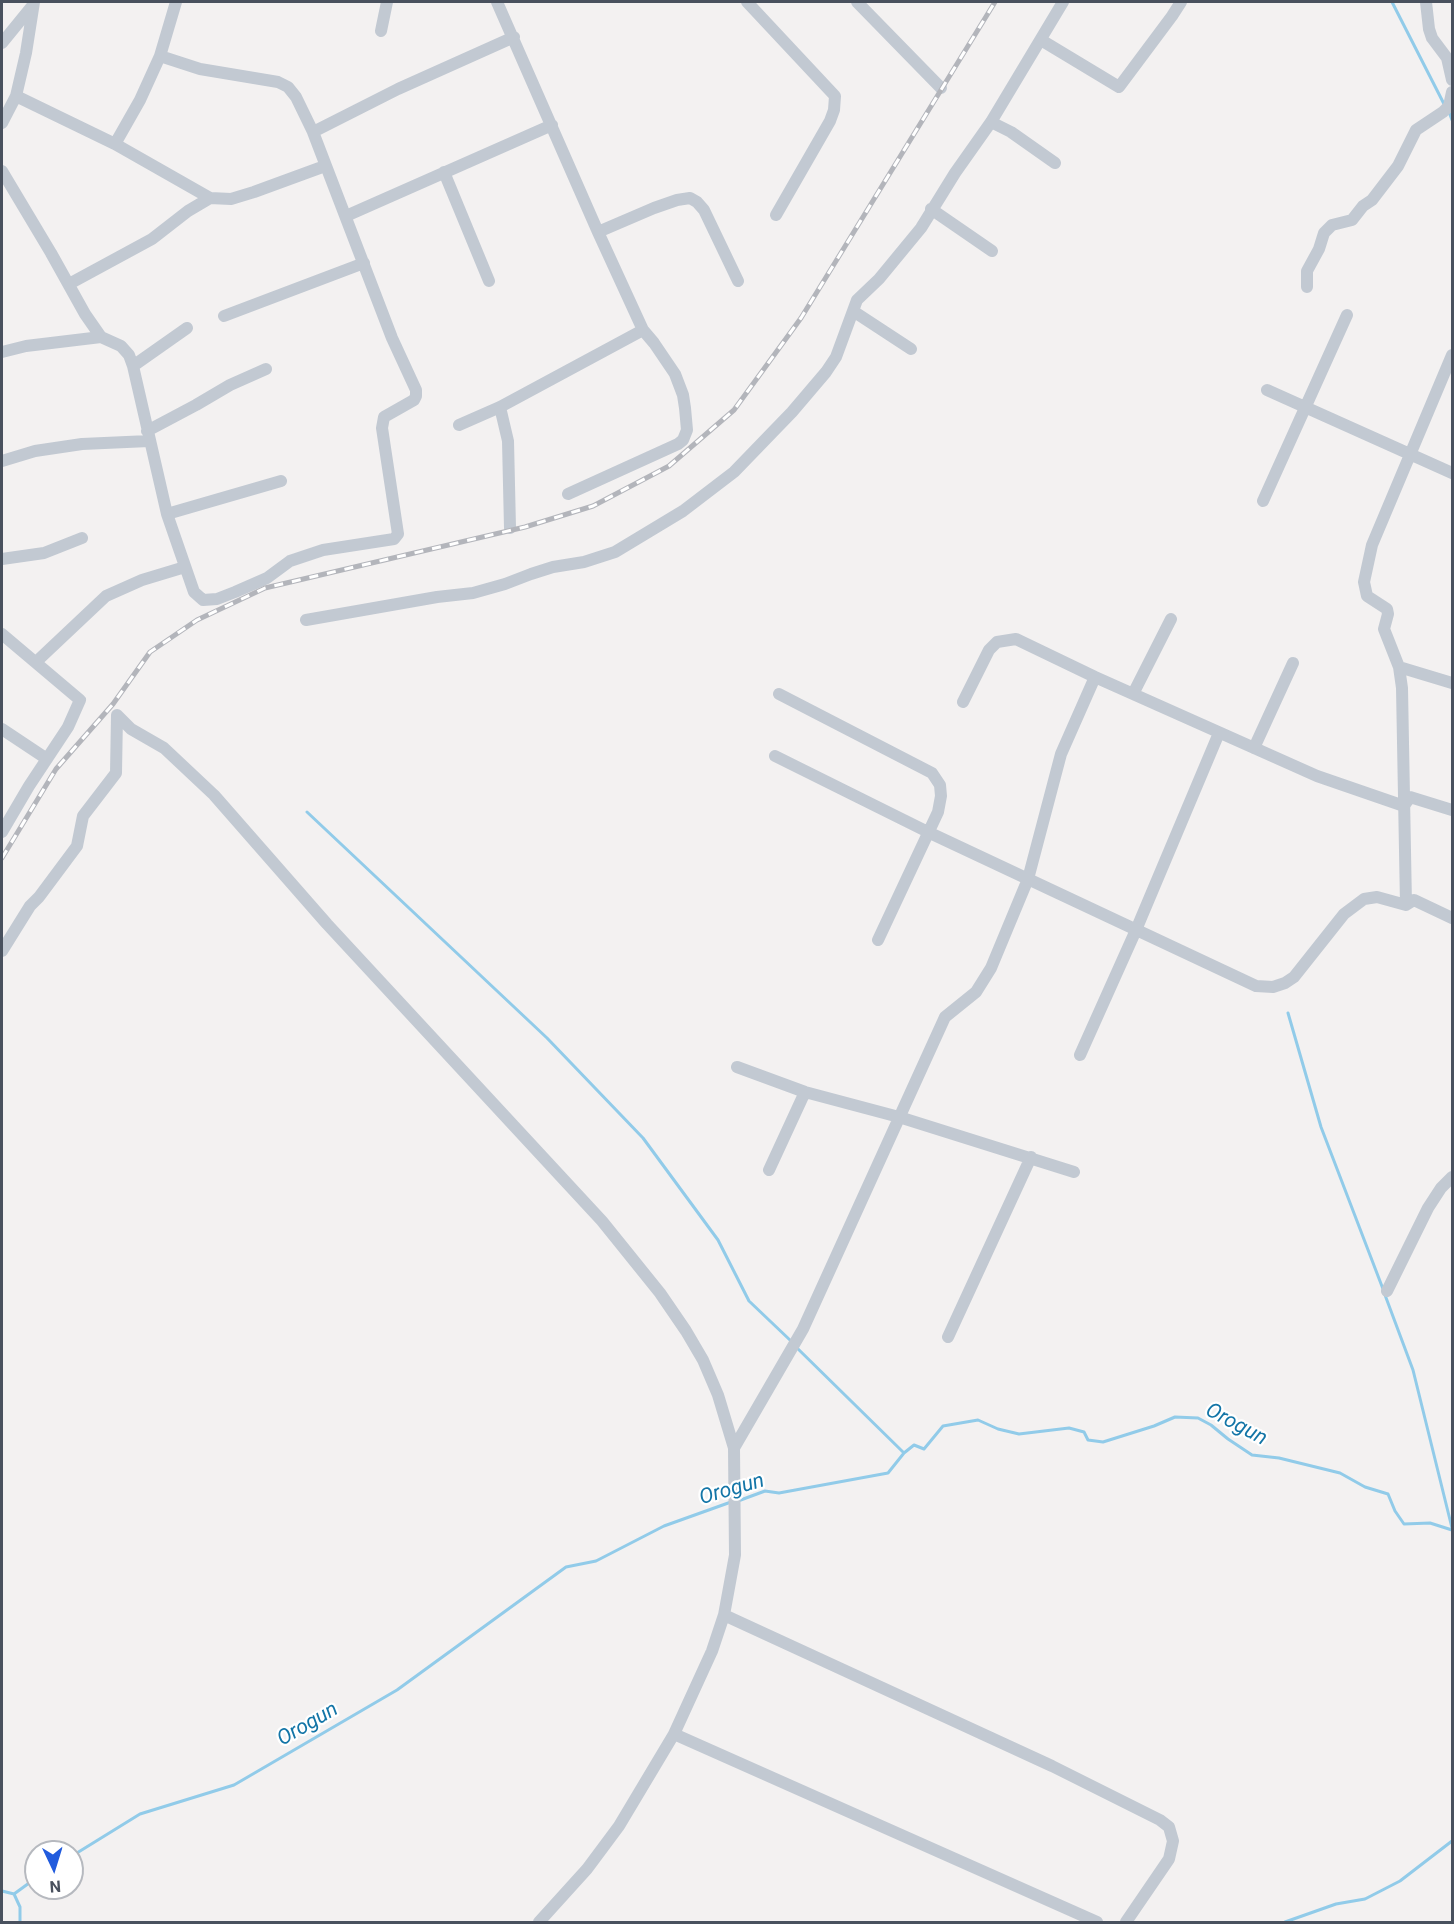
<!DOCTYPE html>
<style>
body{margin:0}
#map{position:relative;width:1454px;height:1924px;overflow:hidden;background:#f3f1f1;font-family:Roboto,sans-serif}
canvas{display:block}
.frame{position:absolute;inset:0;border:3px solid #49515e;pointer-events:none}
.north{position:absolute;left:24px;top:1840px;width:60px;height:60px;box-sizing:border-box;background:#fff;border:2px solid #b6b9bf;border-radius:50%;rotate:176deg;font-size:16px;font-weight:700;line-height:24px;text-align:center;color:#49515e}
.north::after{content:'';display:block;margin:auto;width:21px;height:27px;background:#215bdd;clip-path:polygon(50% 0,100% 100%,50% 72%,0 100%)}
</style>
<div id="map">
<canvas width="1454" height="1924"></canvas>
<div class="frame"></div>
<div class="north">N</div>
</div>
<script>
const c = document.querySelector('canvas').getContext('2d');
c.lineJoin = 'round';
function poly(rows) {
  const path = new Path2D();
  for (const r of rows) {
    path.moveTo(r[0], r[1]);
    for (let i = 2; i < r.length; i += 2) path.lineTo(r[i], r[i + 1]);
  }
  return path;
}
function strokePath(path, color, width, dash) {
  c.strokeStyle = color;
  c.lineWidth = width;
  c.lineCap = dash ? 'butt' : 'round';
  c.setLineDash(dash || []);
  c.stroke(path);
}
function write(font, color, halo, rows, align = 'center') {
  c.font = font + ' Roboto,sans-serif';
  c.lineWidth = 4.5;
  c.setLineDash([]);
  c.textBaseline = 'middle';
  c.strokeStyle = halo;
  c.fillStyle = color;
  for (const [text, x, y, turn = 0] of rows) {
    c.save();
    c.translate(x, y);
    c.rotate((+turn || 0) * Math.PI / 180);
    c.textAlign = isNaN(turn) ? turn : align;
    if (halo) c.strokeText(text, 0, 0);
    c.fillText(text, 0, 0);
    c.restore();
  }
}
strokePath(poly([
 [1392,2,1444,104],
 [1449,112,1452,120],
 [307,812,547,1038,643,1138,718,1240,749,1301,791,1341],
 [1288,1013,1321,1127,1383,1289],
 [1385,1295,1413,1370,1452,1528],
 [795,1346,904,1453],
 [738,1501,765,1491,779,1493,888,1473,904,1453,914,1445,924,1449,943,1426,978,1420,998,1429,1019,1434,1069,1428,1084,1432,1088,1440,1103,1442,1154,1426,1175,1417,1198,1418,1211,1425,1228,1439,1252,1455,1279,1458,1340,1473,1365,1487,1388,1494,1395,1511,1404,1524,1430,1523,1452,1530],
 [72,1856,140,1814,234,1785,397,1690,566,1567,596,1561,664,1526,731,1502],
 [2,1891,14,1894],
 [14,1894,20,1907,20,1922],
 [14,1894,36,1878],
 [1285,1922,1336,1904,1365,1899,1400,1881,1452,1841]
]), '#91cbe9', 3);
strokePath(poly([
 [497,2,598,232,643,330,654,343,675,374,683,395,685,408,687,430,683,440,678,444,568,494],
 [747,2,835,96,834,110,830,121,776,215],
 [857,2,941,88],
 [1426,2,1429,29,1432,38,1447,58,1452,80],
 [381,31,387,2],
 [1041,40,1119,87,1172,16,1181,2],
 [2,43,33,5],
 [16,96,115,144,210,198,231,199,254,192,325,166],
 [991,122,1011,132,1055,163],
 [2,123,16,96,26,53,34,2],
 [313,132,398,89,514,37],
 [115,144,140,100,160,56,176,2],
 [2,171,51,253,85,314,101,337,121,346,129,355,133,366,167,514,194,592,203,600,217,599,235,592,267,578,290,561,323,550,394,539,398,534,382,428,384,417,414,400,416,396,416,390,392,338,313,132,296,97,288,87,278,82,200,69,160,56],
 [444,172,489,281],
 [931,209,992,251],
 [346,216,552,125],
 [598,232,654,208,677,200,690,198,697,202,704,210,738,281],
 [69,284,152,239,188,211,210,198],
 [1307,287,1307,271,1319,249,1324,233,1332,225,1352,220,1363,206,1372,200,1398,166,1416,130,1443,112,1449,106,1452,92],
 [853,311,911,349],
 [224,316,364,263],
 [2,352,26,346,101,337],
 [133,366,187,328],
 [1267,390,1452,473],
 [500,407,508,441,510,528],
 [459,425,500,407,643,330],
 [147,431,196,405,230,385,266,369],
 [2,461,35,451,82,444,149,441],
 [1263,501,1347,315],
 [167,514,281,481],
 [2,559,44,553,82,538],
 [306,620,437,597,473,593,505,584,531,574,553,567,584,562,615,552,683,511,734,472,792,412,826,372,836,357,857,300,879,279,921,228,955,173,991,122,1063,2],
 [2,634,80,700,68,727,29,786,2,832],
 [36,662,106,596,142,580,185,567],
 [1399,667,1452,683],
 [779,694,932,773,940,785,941,796,938,812,878,940],
 [1133,694,1171,619],
 [963,702,989,650,997,642,1016,639,1095,677,1317,776,1404,806,1410,797,1452,810],
 [117,715,131,729,164,748,214,795,327,924,602,1221,660,1293,686,1331,703,1360,718,1395,734,1448,735,1555,724,1615,712,1651,674,1734,619,1826,587,1869,539,1922],
 [2,729,47,759],
 [1254,748,1293,663],
 [775,756,930,833,1256,986,1273,987,1285,983,1294,977,1344,914,1364,899,1377,897,1406,905,1414,900,1452,918],
 [1406,905,1402,688,1399,667,1384,629,1388,614,1387,609,1367,596,1364,582,1372,545,1452,355],
 [2,951,30,906,39,897,77,846,83,816,116,773,117,715],
 [1080,1055,1136,930,1219,733],
 [737,1067,805,1092,899,1117,1074,1172],
 [769,1170,805,1092],
 [1387,1291,1428,1208,1441,1188,1452,1177],
 [948,1337,1031,1157],
 [734,1448,803,1329,945,1017,976,992,991,968,1028,879,1061,754,1095,677],
 [724,1615,1052,1766,1160,1820,1169,1827,1173,1841,1169,1859,1126,1922],
 [674,1734,1097,1922]
]), '#c2c9d2', 12);
const rail = poly([
 [2,858,56,769,113,704,150,652,197,620,265,588,525,527,593,506,669,466,734,410,801,318,995,2]
]);
strokePath(rail, '#b3b5bb', 5);
strokePath(rail, '#fff', 3, [9]);
write('italic 21px', '#1375a7', '#fff', [
 ["Orogun",1236,1425,28],
 ["Orogun",732,1490,-16],
 ["Orogun",308,1725,-30]
]);
</script>
